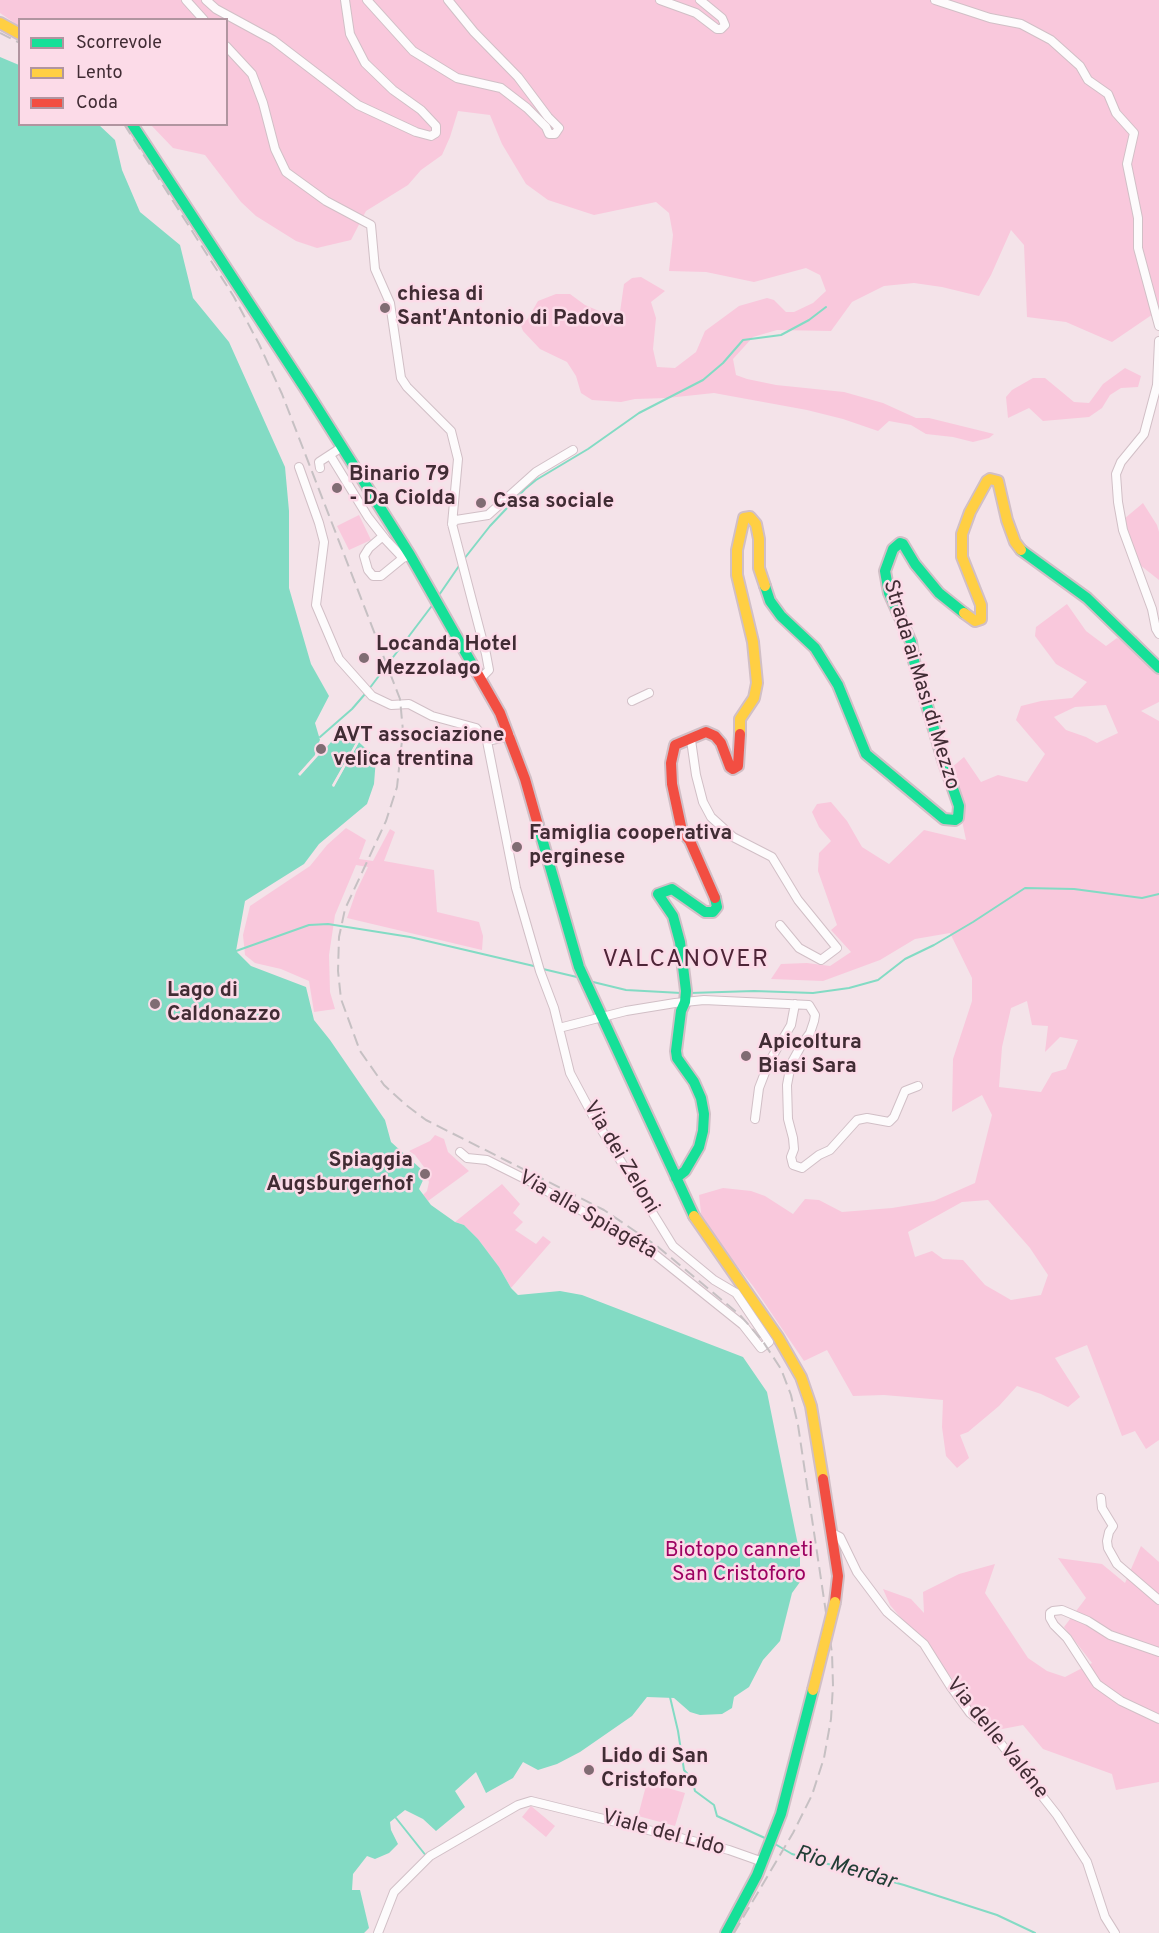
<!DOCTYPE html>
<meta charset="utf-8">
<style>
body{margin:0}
#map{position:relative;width:1159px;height:1933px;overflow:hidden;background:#f4e3e9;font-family:Overpass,sans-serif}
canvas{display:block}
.legend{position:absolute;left:18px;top:18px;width:210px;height:108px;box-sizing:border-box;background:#fcdbe8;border:2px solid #b195a0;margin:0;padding:8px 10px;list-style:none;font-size:18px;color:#412c34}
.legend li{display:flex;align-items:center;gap:12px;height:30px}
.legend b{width:30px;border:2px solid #b195a0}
</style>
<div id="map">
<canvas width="1159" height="1933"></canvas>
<ul class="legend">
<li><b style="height:8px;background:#16e098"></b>Scorrevole</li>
<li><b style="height:8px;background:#ffcf43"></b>Lento</li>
<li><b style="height:8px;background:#f24e42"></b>Coda</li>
</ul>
</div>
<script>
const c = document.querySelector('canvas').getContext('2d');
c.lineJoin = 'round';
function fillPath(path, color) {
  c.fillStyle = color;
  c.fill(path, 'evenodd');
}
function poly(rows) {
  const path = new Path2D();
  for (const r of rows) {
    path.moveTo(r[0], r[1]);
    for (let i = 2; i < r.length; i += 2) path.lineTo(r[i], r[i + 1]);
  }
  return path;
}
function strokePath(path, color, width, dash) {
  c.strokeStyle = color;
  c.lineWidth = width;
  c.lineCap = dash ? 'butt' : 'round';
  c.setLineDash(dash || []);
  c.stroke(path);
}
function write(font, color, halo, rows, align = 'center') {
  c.font = font + ' Overpass,sans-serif';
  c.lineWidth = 5;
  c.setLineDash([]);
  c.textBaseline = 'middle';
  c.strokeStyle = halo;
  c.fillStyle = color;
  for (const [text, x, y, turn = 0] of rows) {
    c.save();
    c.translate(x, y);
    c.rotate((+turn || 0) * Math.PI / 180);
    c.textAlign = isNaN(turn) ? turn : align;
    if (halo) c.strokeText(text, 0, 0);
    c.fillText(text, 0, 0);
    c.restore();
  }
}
fillPath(poly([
 [0,0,1159,0,1159,310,1112,342,1066,322,1027,317,1024,245,1011,230,991,275,979,296,942,287,914,283,884,286,852,302,831,331,777,330,753,337,733,359,736,375,747,379,776,385,844,392,883,403,916,418,929,418,994,434,989,438,973,442,953,437,926,434,911,425,889,421,878,431,843,419,807,410,714,393,667,398,635,399,621,402,592,400,581,393,576,376,567,362,540,349,523,331,520,323,527,320,538,301,556,294,570,294,585,305,606,314,620,312,624,284,632,278,641,277,665,291,651,302,656,318,653,349,657,367,675,368,696,352,705,331,739,306,767,298,774,300,786,312,794,312,813,303,826,291,820,275,806,268,754,282,706,272,669,271,673,235,669,213,656,202,594,215,548,200,526,184,502,144,490,115,458,111,450,137,442,155,421,170,408,185,366,211,351,240,317,248,296,241,256,216,241,202,205,155,173,148,151,125,226,124,226,20,20,20,19,26,0,13],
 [1125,368,1141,376,1138,387,1121,388,1110,395,1102,408,1089,417,1043,421,1029,408,1008,418,1006,397,1012,390,1033,378,1045,378,1074,402,1089,403,1103,384],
 [1143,503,1157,525,1159,532,1159,580,1140,565,1124,519],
 [359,515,371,540,349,550,337,526],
 [1067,604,1086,631,1106,646,1117,638,1134,647,1136,635,1159,660,1159,702,1141,711,1159,721,1159,1440,1146,1449,1135,1431,1122,1436,1087,1345,1055,1358,1080,1397,1068,1407,1041,1394,1017,1386,999,1406,968,1432,960,1435,969,1458,957,1468,946,1456,942,1427,943,1400,884,1395,853,1396,827,1350,804,1361,753,1286,702,1221,699,1195,723,1188,751,1191,765,1196,793,1214,805,1199,819,1200,842,1212,892,1208,934,1201,975,1183,992,1115,982,1095,952,1112,953,1059,972,1001,972,978,950,933,915,939,880,960,823,981,771,979,781,964,807,963,830,966,851,952,831,930,837,925,818,871,819,853,831,841,819,827,812,812,817,804,831,802,847,821,862,847,889,864,924,830,966,840,951,768,964,757,981,782,998,775,1027,782,1045,754,1016,720,1021,706,1041,701,1072,698,1087,682,1056,664,1035,636,1036,627],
 [1106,705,1118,733,1097,743,1086,737,1066,730,1054,717,1075,707],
 [1027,1001,1032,1025,1048,1026,1045,1052,1060,1037,1078,1040,1066,1069,1052,1073,1041,1092,999,1087,1002,1047,1011,1008],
 [988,1200,1030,1248,1048,1275,1041,1295,1011,1300,985,1285,963,1260,943,1259,932,1251,915,1257,908,1232,962,1202],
 [346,828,366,840,359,859,373,861,390,829,395,832,384,861,434,870,437,912,479,922,483,936,482,950,347,918,356,892,368,867,356,865,335,915,329,955,330,992,335,1009,314,1012,309,981,281,969,255,963,245,955,243,935,250,906,310,866,327,845],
 [435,1135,444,1139,448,1152,469,1171,428,1201,423,1195,427,1191,429,1182,424,1167,415,1155,409,1151,430,1141],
 [502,1184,520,1204,513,1213,523,1222,515,1230,536,1244,543,1236,551,1242,511,1288,499,1267,478,1239,464,1225,455,1222],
 [1141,1546,1159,1562,1159,1782,1116,1790,1112,1774,1043,1749,1023,1725,997,1730,969,1706,951,1677,890,1605,883,1589,911,1599,924,1613,923,1592,959,1574,995,1564,985,1593,1028,1658,1047,1671,1065,1677,1092,1663,1064,1627,1086,1598,1058,1558,1102,1564,1125,1583],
 [647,1782,685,1793,675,1826,638,1816],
 [531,1806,555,1826,546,1837,522,1817]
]), '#f9c8dc');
fillPath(poly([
 [0,57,19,65,20,124,99,125,115,140,122,170,140,212,180,245,193,298,229,342,285,467,289,511,289,588,311,664,329,696,315,723,320,740,315,755,320,755,336,736,357,741,332,785,334,786,359,742,376,758,374,784,367,804,319,844,304,864,245,901,236,951,251,966,306,987,314,1020,330,1040,385,1120,391,1142,421,1169,424,1178,419,1189,431,1205,455,1222,464,1225,478,1239,499,1267,511,1288,518,1295,560,1291,582,1295,743,1357,767,1392,800,1555,800,1582,792,1593,780,1641,763,1660,749,1687,734,1697,732,1708,722,1714,700,1715,690,1712,674,1698,647,1697,632,1716,580,1752,557,1764,538,1770,523,1762,513,1778,486,1793,476,1772,455,1791,465,1807,436,1831,423,1819,405,1810,390,1822,391,1830,398,1844,389,1853,375,1859,367,1856,353,1874,352,1890,360,1890,369,1928,364,1933,0,1933]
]), '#83dbc4');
fillPath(poly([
 [335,733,360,739,378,755,376,758,359,742,334,787,332,786,357,741,336,736,300,776,298,774,315,755,320,740,323,737,321,749]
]), '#f4e3e9');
strokePath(poly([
 [464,559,490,526,525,489,536,480,588,449,639,413,703,380,723,363,743,340,781,335,809,320,826,307],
 [437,598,461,563],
 [369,689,434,603],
 [320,737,352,709,365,694],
 [236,951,309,925,328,924,410,937,538,967],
 [543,969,581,978],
 [589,981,626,990,681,993],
 [690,993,754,991,813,993,849,988,878,980,905,959,934,945,973,922,1025,888,1074,889,1142,898,1159,894],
 [670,1697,678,1731,684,1770,692,1779,695,1791,714,1805,717,1816,767,1839],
 [396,1818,427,1857],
 [775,1844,792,1854,904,1885,997,1915,1035,1933]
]), '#83dbc4', 2);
const street = poly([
 [186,0,204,20],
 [206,0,216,9,273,40,358,105,416,132,431,136,436,133,436,126,421,110,393,90,365,63,350,34,345,0],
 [367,0,413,51,457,78,501,88,527,108,546,127,549,134,555,134,559,128,548,117,518,77,474,32,448,0],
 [660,0,696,13,717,29,721,29,725,25,722,18,700,0],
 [935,0,990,18,1021,24,1051,40,1080,66,1088,80,1108,94,1116,113,1134,133,1127,164,1138,218,1138,248,1159,326],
 [226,46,252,74,263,103,275,149,286,172,326,201,371,225,375,269,390,303,401,378,407,387,451,431,458,459,452,524,486,654,489,670,481,678],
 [1159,341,1157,385,1144,434,1121,462,1116,474,1118,502,1123,530,1152,609,1156,629,1159,634],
 [330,455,368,517,386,540,403,558,410,555],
 [299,467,319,523,324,542,316,605,339,659,372,696,391,705,409,704,432,716,476,728,487,741],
 [320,468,319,462,342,447],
 [452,524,456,520,488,515,536,472,573,450],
 [383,536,369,548,364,556,368,570,373,576,381,576,403,558],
 [632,701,649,693],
 [691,740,696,775,703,802,711,817,733,837,772,857,798,900,837,948,821,960,799,948,780,925],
 [487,741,510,736],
 [559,1028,626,1011,675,1003,704,1000,809,1005,815,1015,814,1021,810,1033,802,1044,791,1064,787,1085,788,1119,793,1138,794,1149,791,1157,793,1165,802,1168,819,1155,830,1150,857,1120,867,1118,889,1122,894,1117,905,1091,918,1086],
 [755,1119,759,1088,769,1062,791,1025,795,1004],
 [460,1152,467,1158,487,1160,531,1182,647,1248,743,1325,761,1348,769,1342,736,1293,714,1280,673,1246,593,1116,570,1073,554,1008,540,971,516,888,487,741],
 [1101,1498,1102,1508,1113,1526,1109,1532,1107,1541,1108,1548,1117,1564,1159,1600],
 [832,1533,840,1537,857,1572,887,1612,924,1644,951,1687,970,1713,991,1731,1057,1815,1087,1862,1105,1917,1115,1933],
 [1159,1652,1110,1635,1088,1621,1062,1610,1053,1611,1050,1613,1050,1618,1054,1625,1067,1638,1097,1684,1121,1701,1159,1719],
 [378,1933,394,1892,430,1856,518,1805,531,1801,729,1850,763,1862]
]);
const fast = poly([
 [132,124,308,393,410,555,476,671],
 [1021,550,1087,598,1159,668],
 [765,586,770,601,781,616,815,648,838,685,866,754,944,819,955,820,958,818,959,806,943,760,914,661,911,642,889,593,885,571,893,549,900,543,903,544,915,564,939,593,964,613],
 [538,825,579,967,694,1216],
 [676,1178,685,1171,699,1147,703,1131,704,1114,701,1098,694,1082,677,1058,676,1051,681,1011,685,1002,686,991,680,942,673,916,658,894,672,889,705,912,713,912,717,907,715,898],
 [726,1933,757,1875,781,1814,813,1690]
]);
const slow = poly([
 [0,23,20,34],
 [964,613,975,621,981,619,981,605,962,557,962,534,970,512,987,481,990,479,998,481,1007,520,1015,542,1021,550],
 [740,734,740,719,754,698,757,683,753,642,737,575,737,550,744,518,750,517,756,524,759,539,759,568,765,586],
 [694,1216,778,1337,801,1377,811,1406,823,1479]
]);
const jam = poly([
 [476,671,500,713,525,779,538,825],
 [715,898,690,841,682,831,672,784,671,763,675,745,706,732,715,736,721,743,730,767,733,769,738,766,740,734],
 [823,1479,838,1576,835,1602]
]);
strokePath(street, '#d1bfc6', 10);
strokePath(fast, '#d1bfc6', 14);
strokePath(slow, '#d1bfc6', 14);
strokePath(jam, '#d1bfc6', 14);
strokePath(street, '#fdfbfc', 8);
strokePath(fast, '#16e098', 10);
strokePath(slow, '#ffcf43', 10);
strokePath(jam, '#f24e42', 10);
strokePath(poly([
 [0,33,20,43],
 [124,124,234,297,259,344,282,394,400,699,403,731,397,787,386,821,345,909,339,937,338,971,341,999,360,1051,384,1085,406,1105,426,1120,604,1210,657,1246,740,1315,762,1340,781,1369,791,1395,798,1425,832,1653,833,1685,831,1719,824,1758,812,1795,793,1833,734,1933]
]), '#c6c0c3', 2, [12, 6]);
const slowBridge = poly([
 [813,1690,835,1602]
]);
strokePath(slowBridge, '#d1bfc6', 14, []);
strokePath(slowBridge, '#ffcf43', 10);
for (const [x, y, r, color] of [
 [385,308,6,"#806c73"],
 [337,488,6,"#806c73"],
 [481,503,6,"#806c73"],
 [364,658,6,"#806c73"],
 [321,749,6,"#806c73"],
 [517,847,6,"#806c73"],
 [155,1004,6,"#806c73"],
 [746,1056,6,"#806c73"],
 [425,1174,6,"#806c73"],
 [589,1770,6,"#806c73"]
]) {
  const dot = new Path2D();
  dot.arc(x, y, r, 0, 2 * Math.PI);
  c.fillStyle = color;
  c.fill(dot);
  strokePath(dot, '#fcdbe8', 2);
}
write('bold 21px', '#412c34', '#fcdbe8', [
 ["chiesa di",397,296],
 ["Sant'Antonio di Padova",397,320],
 ["Binario 79",349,476],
 ["- Da Ciolda",349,500],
 ["Casa sociale",493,503],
 ["Locanda Hotel",376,646],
 ["Mezzolago",376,670],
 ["AVT associazione",333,737],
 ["velica trentina",333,761],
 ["Famiglia cooperativa",529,835],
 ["perginese",529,859],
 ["Lago di",167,992],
 ["Caldonazzo",167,1016],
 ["Apicoltura",758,1044],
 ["Biasi Sara",758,1068],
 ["Spiaggia",413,1162,"right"],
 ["Augsburgerhof",413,1186,"right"],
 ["Lido di San",601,1758],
 ["Cristoforo",601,1782]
], 'left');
write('21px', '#412c34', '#fcdbe8', [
 ["Strada ai Masi di Mezzo",920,685,73],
 ["Via dei Zeloni",620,1158,59],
 ["Via alla Spiagéta",587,1216,30],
 ["Via delle Valéne",996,1739,51],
 ["Viale del Lido",663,1834,15]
]);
write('21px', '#9c0261', '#fcdbe8', [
 ["Biotopo canneti",739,1552],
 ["San Cristoforo",739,1576]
]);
write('italic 22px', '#223e36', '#fcdbe8', [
 ["Rio Merdar",845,1869,17]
]);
c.letterSpacing = '1.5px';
write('24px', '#4e2538', '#fcdbe8', [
 ["VALCANOVER",686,961]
]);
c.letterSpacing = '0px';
</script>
